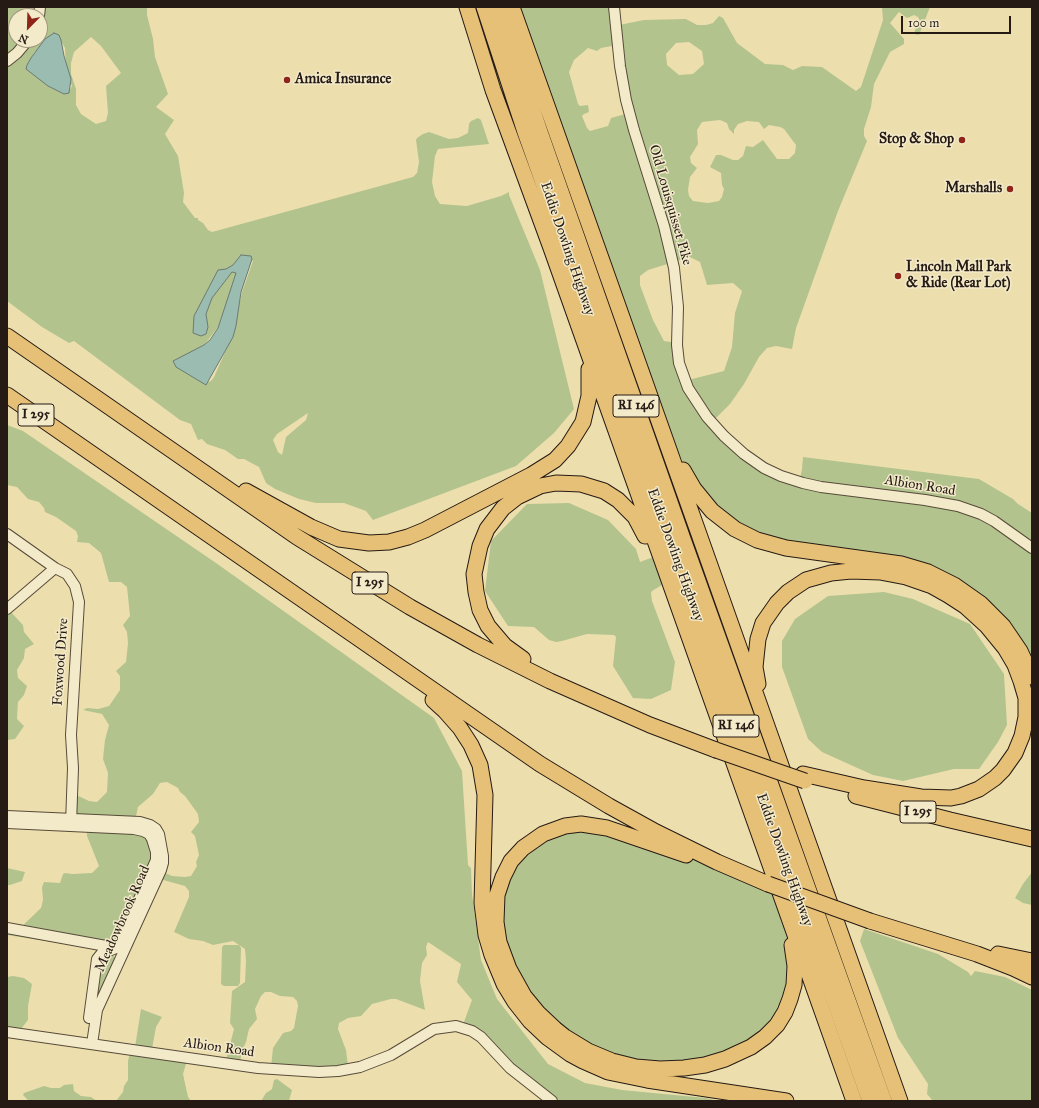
<!DOCTYPE html>
<style>
body{margin:0}
#map{position:relative;width:1039px;height:1108px;overflow:hidden;background:#eddfad;font-family:"IM FELL Great Primer",serif}
canvas{display:block}
.frame{position:absolute;inset:0;border:8px solid #251a14;pointer-events:none}
.north{position:absolute;left:8px;top:8px;width:40px;height:40px;box-sizing:border-box;background:#f3eaca;border:1px solid #a19781;border-radius:50%;rotate:203deg;font-size:11px;font-weight:700;line-height:16px;text-align:center;color:#251a14}
.north::after{content:'';display:block;margin:auto;width:14px;height:18px;background:#8f2418;clip-path:polygon(50% 0,100% 100%,50% 72%,0 100%)}
.scale{position:absolute;left:901px;top:16px;width:110px;height:18px;box-sizing:border-box;border:2px solid #251a14;border-top:0;padding-left:5px;font-size:12px;line-height:14px;white-space:nowrap;color:#251a14;-webkit-text-stroke:3px #f3eaca;paint-order:stroke}
</style>
<div id="map">
<canvas width="1039" height="1108"></canvas>
<div class="frame"></div>
<div class="north">N</div>
<div class="scale">100 m</div>
</div>
<script>
const c = document.querySelector('canvas').getContext('2d');
c.lineJoin = 'round';
function fillPath(path, color) {
  c.fillStyle = color;
  c.fill(path, 'evenodd');
}
function poly(rows) {
  const path = new Path2D();
  for (const r of rows) {
    path.moveTo(r[0], r[1]);
    for (let i = 2; i < r.length; i += 2) path.lineTo(r[i], r[i + 1]);
  }
  return path;
}
function strokePath(path, color, width, dash) {
  c.strokeStyle = color;
  c.lineWidth = width;
  c.lineCap = dash ? 'butt' : 'round';
  c.setLineDash(dash || []);
  c.stroke(path);
}
function write(font, color, halo, rows, align = 'center') {
  c.font = font + ' "IM FELL Great Primer",serif';
  c.lineWidth = 3;
  c.setLineDash([]);
  c.textBaseline = 'middle';
  c.strokeStyle = halo;
  c.fillStyle = color;
  for (const [text, x, y, turn = 0] of rows) {
    c.save();
    c.translate(x, y);
    c.rotate((+turn || 0) * Math.PI / 180);
    c.textAlign = isNaN(turn) ? turn : align;
    if (halo) c.strokeText(text, 0, 0);
    c.fillText(text, 0, 0);
    c.restore();
  }
}
fillPath(poly([
 [7,7,147,7,147,15,153,39,155,57,168,94,156,107,174,120,165,134,178,156,184,193,183,202,195,218,198,218,198,220,203,223,208,230,212,232,413,177,417,173,419,162,416,140,417,138,423,134,429,132,449,139,458,138,468,133,469,124,471,121,478,118,481,120,489,144,438,149,435,156,432,182,435,196,440,204,467,206,501,196,509,192,509,195,540,270,574,409,554,433,516,466,373,520,366,511,344,503,316,503,299,499,275,489,266,483,259,467,244,459,238,459,225,450,207,444,202,439,198,440,191,424,180,420,74,341,69,343,42,327,7,301],
 [16,16,40,16,40,40,16,40],
 [53,37,61,41,65,48,66,72,72,86,68,93,28,65,34,53],
 [91,37,101,46,121,73,106,86,108,113,106,121,96,124,81,114,76,105,76,89,71,74,71,63,74,52],
 [249,258,253,261,242,292,233,334,214,377,211,381,204,383,181,365,205,344,218,327,240,271],
 [308,413,306,420,286,437,282,455,278,452,273,440,277,434],
 [518,7,615,7,619,25,644,20,686,19,697,25,706,25,713,23,719,16,723,18,737,43,765,64,783,65,793,70,802,66,822,67,856,91,861,87,883,20,882,7,930,7,919,35,914,34,916,27,921,23,918,17,914,15,907,18,899,12,890,23,904,39,904,44,890,52,874,84,871,107,864,129,864,136,867,141,838,211,796,328,792,349,776,346,767,348,759,357,744,384,730,404,714,420,733,441,772,469,800,479,802,469,803,457,979,479,1013,499,1018,504,1032,513,1032,672,983,602,761,539,699,494,678,452],
 [689,42,702,51,704,64,693,74,679,75,667,65,666,54,676,43],
 [617,45,629,113,611,118,608,126,590,131,587,128,582,116,584,114,589,112,588,105,580,106,578,104,569,72,574,60,588,48,597,51,601,48],
 [720,120,727,123,729,129,734,134,734,130,738,124,747,121,759,122,764,129,769,125,780,127,784,129,796,145,795,153,789,159,777,159,763,140,753,147,746,146,743,156,738,160,733,160,721,155,716,155,710,167,721,173,722,185,724,189,722,197,719,201,708,203,693,201,689,196,688,190,690,177,697,168,691,163,690,157,698,144,697,130,702,122],
 [690,257,700,262,707,285,733,283,742,291,735,313,732,347,724,371,688,380,679,343,664,341,653,320,640,285,640,276,648,270],
 [7,425,23,431,216,563,434,718,462,771,468,865,471,868,472,894,481,960,497,999,548,1064,585,1083,622,1090,706,1098,719,1101,561,1101,551,1096,464,1026,464,1022,472,1000,457,982,461,964,428,942,426,947,427,955,422,963,420,981,425,1010,396,999,391,999,372,1004,361,1016,348,1018,339,1023,338,1029,346,1050,348,1066,346,1068,271,1067,273,1048,283,1033,291,1031,294,1028,298,1006,297,1001,293,997,280,996,271,992,265,992,261,996,255,1009,257,1019,249,1029,246,1042,242,1050,240,1062,226,1060,234,1029,230,1023,232,991,245,982,246,961,245,949,239,945,241,948,240,983,238,986,224,986,221,984,222,947,224,945,239,945,233,941,213,945,203,941,189,939,174,932,189,897,189,891,185,886,156,878,124,951,105,950,7,935,7,928,18,930,41,908,43,900,42,887,44,882,60,883,63,874,65,873,72,874,92,873,99,866,87,836,87,833,82,827,69,824,72,793,89,801,97,802,107,792,108,773,103,759,105,740,109,725,102,714,83,710,87,708,98,709,109,706,120,690,120,676,116,671,126,662,128,643,127,632,123,625,130,616,127,587,121,582,109,582,101,553,89,543,77,542,78,536,76,531,56,517,45,512,44,508,39,502,28,499,17,487,7,485],
 [167,782,178,788,180,792,185,796,198,814,199,822,191,832,195,836,199,855,196,862,197,866,191,876,185,877,172,876,159,870,155,833,134,825,138,807,153,794,160,783],
 [569,503,608,520,636,549,640,562,656,556,667,582,652,591,651,593,652,601,675,662,671,690,651,699,633,698,613,666,616,637,614,635,587,634,562,641,556,642,549,640,534,627,508,626,485,591,491,541,527,504],
 [884,592,913,599,970,624,1004,674,1007,725,998,742,979,769,954,769,903,781,873,775,822,752,808,739,782,667,782,641,795,619,828,596],
 [8,609,23,625,24,632,34,644,25,649,24,658,17,670,18,678,27,686,24,695,18,702,17,719,24,726,15,739,7,740,7,610],
 [600,824,779,890,794,964,779,1018,736,1052,663,1066,598,1052,545,1019,500,945,506,867,522,844],
 [7,868,25,872,22,881,10,885,7,885],
 [1032,872,1032,905,1023,903,1015,898,1023,884],
 [864,929,938,954,968,972,971,976,975,971,1005,977,1032,990,1032,1101,933,1101,927,1094,928,1084,898,1038,860,941],
 [107,954,113,955,115,959,89,1018,97,959],
 [13,976,24,978,32,984,28,1006,28,1020,21,1029,20,1032,7,1032,7,977],
 [141,1009,162,1017,156,1027,152,1049,188,1057,183,1074,188,1097,191,1101,116,1101,123,1092,124,1086,128,1080,128,1061,131,1048,135,1047],
 [277,1079,292,1090,289,1101,261,1101,266,1093,272,1089,274,1080],
 [73,1084,74,1091,81,1096,91,1097,97,1101,29,1101,23,1095,24,1093,44,1086,51,1088,60,1088,64,1085]
]), '#b3c38e');
const water = poly([
 [54,33,59,35,61,40,64,56,71,79,69,93,64,94,48,86,26,69,27,65,31,58,45,39,54,33],
 [241,255,251,256,252,259,241,292,236,326,233,337,206,385,176,367,173,361,204,345,210,340,218,328,236,273,232,272,212,298,206,314,208,327,206,334,201,336,193,333,194,316,218,270,226,269,233,265,241,255]
]);
fillPath(water, '#9abcb1');
strokePath(water, '#6b7b72', 1);
const minor = poly([
 [614,7,620,66,626,100,634,130,664,226,674,268,678,307,677,345,679,363,688,388,707,417,724,436,744,454,764,468,781,476,803,483,821,487,925,500,958,506,981,514,994,521,1032,548],
 [39,16,40,7],
 [7,61,17,53,28,40],
 [7,534,55,568,67,574,75,586,79,602,71,735,73,768,71,824],
 [7,609,55,568],
 [7,816,140,822,150,825,156,829,159,834,163,856,163,863,161,870,97,1010,92,1044],
 [7,823,134,829,143,831,149,834,152,839,156,852,156,860,120,943,116,948,101,954,97,959,89,1018],
 [7,928,117,948],
 [7,1032,258,1068,319,1072,338,1071,360,1067,391,1055,434,1029,456,1026,472,1031,481,1037,510,1068,552,1101]
]);
const highway = poly([
 [467,7,493,90,551,248,854,1101],
 [484,7,525,132,870,1101],
 [498,7,540,132,683,539,884,1101],
 [512,7,900,1101],
 [7,336,297,537,410,607,478,645,550,681,650,725,716,750],
 [7,395,540,764,609,806,656,832,717,862,768,884],
 [683,470,694,489,712,511,735,529,757,540,786,548,901,564,928,572,954,585,981,604,1003,626,1020,651,1032,677],
 [246,491,311,527,339,539,369,543,389,542,408,537,425,530,531,475,555,460,568,446,583,422,589,396,589,369],
 [523,659,505,646,488,626,480,610,476,592,474,574,480,546,487,529,503,508,517,497,540,486,556,483,581,484,604,491,618,500,635,517,645,536],
 [758,684,755,667,758,639,763,623,777,603,788,592,806,580,831,573,851,571,880,572,906,577,932,586,948,595,965,606,987,626,1005,648,1015,665,1021,681,1026,698,1026,717,1022,736,1015,753,1003,770,995,778,979,789,961,796,951,798,921,797,864,788,803,774],
 [433,700,445,711,460,728,471,745,480,765,485,795,482,903,486,935,492,955,504,984,515,1002,530,1021,548,1038,570,1054,583,1061,608,1072,647,1080,786,1101],
 [856,796,950,820,1032,839],
 [686,855,607,828,581,824,565,826,543,834,523,848,511,861,503,877,497,895,496,922,499,942,509,969,524,996,538,1013,555,1029,565,1037,588,1051,612,1061,636,1067,660,1069,684,1068,705,1065,725,1059,751,1047,765,1037,777,1025,785,1012,790,999,794,985,795,966,792,945],
 [870,921,977,954,1013,968,1032,977],
 [998,954,1032,961]
]);
strokePath(minor, '#574b3a', 12);
strokePath(highway, '#251a14', 17);
strokePath(minor, '#f3eaca', 10);
strokePath(highway, '#e6c076', 15);
const highwayBridge = poly([
 [716,750,805,781],
 [768,884,870,921]
]);
strokePath(highwayBridge, '#251a14', 17, []);
strokePath(highwayBridge, '#e6c076', 15);
for (const [x, y, r, color] of [
 [287,80,4,"#8f2418"],
 [962,140,4,"#8f2418"],
 [1010,189,4,"#8f2418"],
 [898,276,4,"#8f2418"]
]) {
  const dot = new Path2D();
  dot.arc(x, y, r, 0, 2 * Math.PI);
  c.fillStyle = color;
  c.fill(dot);
  strokePath(dot, '#f3eaca', 1.5);
}
for (const [x, y, w] of [
 [636,406,46],
 [36,415,36],
 [370,583,36],
 [736,726,46],
 [918,812,36]
]) {
  const box = new Path2D();
  box.roundRect(x - w / 2, y - 11, w, 22, 3);
  c.fillStyle = '#f3eaca';
  c.fill(box);
  strokePath(box, '#251a14', 1);
}
write('bold 13px', '#251a14', null, [
 ["RI 146",636,406],
 ["I 295",36,415],
 ["I 295",370,583],
 ["RI 146",736,726],
 ["I 295",918,812]
]);
write('bold 14px', '#251a14', '#f3eaca', [
 ["Amica Insurance",295,80],
 ["Stop & Shop",954,140,"right"],
 ["Marshalls",1002,189,"right"],
 ["Lincoln Mall Park",906,268],
 ["& Ride (Rear Lot)",906,284]
], 'left');
write('14px', '#251a14', '#f3eaca', [
 ["Old Louisquisset Pike",670,205,74],
 ["Eddie Dowling Highway",567,249,71],
 ["Albion Road",920,486,9],
 ["Eddie Dowling Highway",675,555,70],
 ["Foxwood Drive",61,662,-86],
 ["Eddie Dowling Highway",784,860,70],
 ["Meadowbrook Road",123,919,-66],
 ["Albion Road",219,1048,8]
]);
</script>
